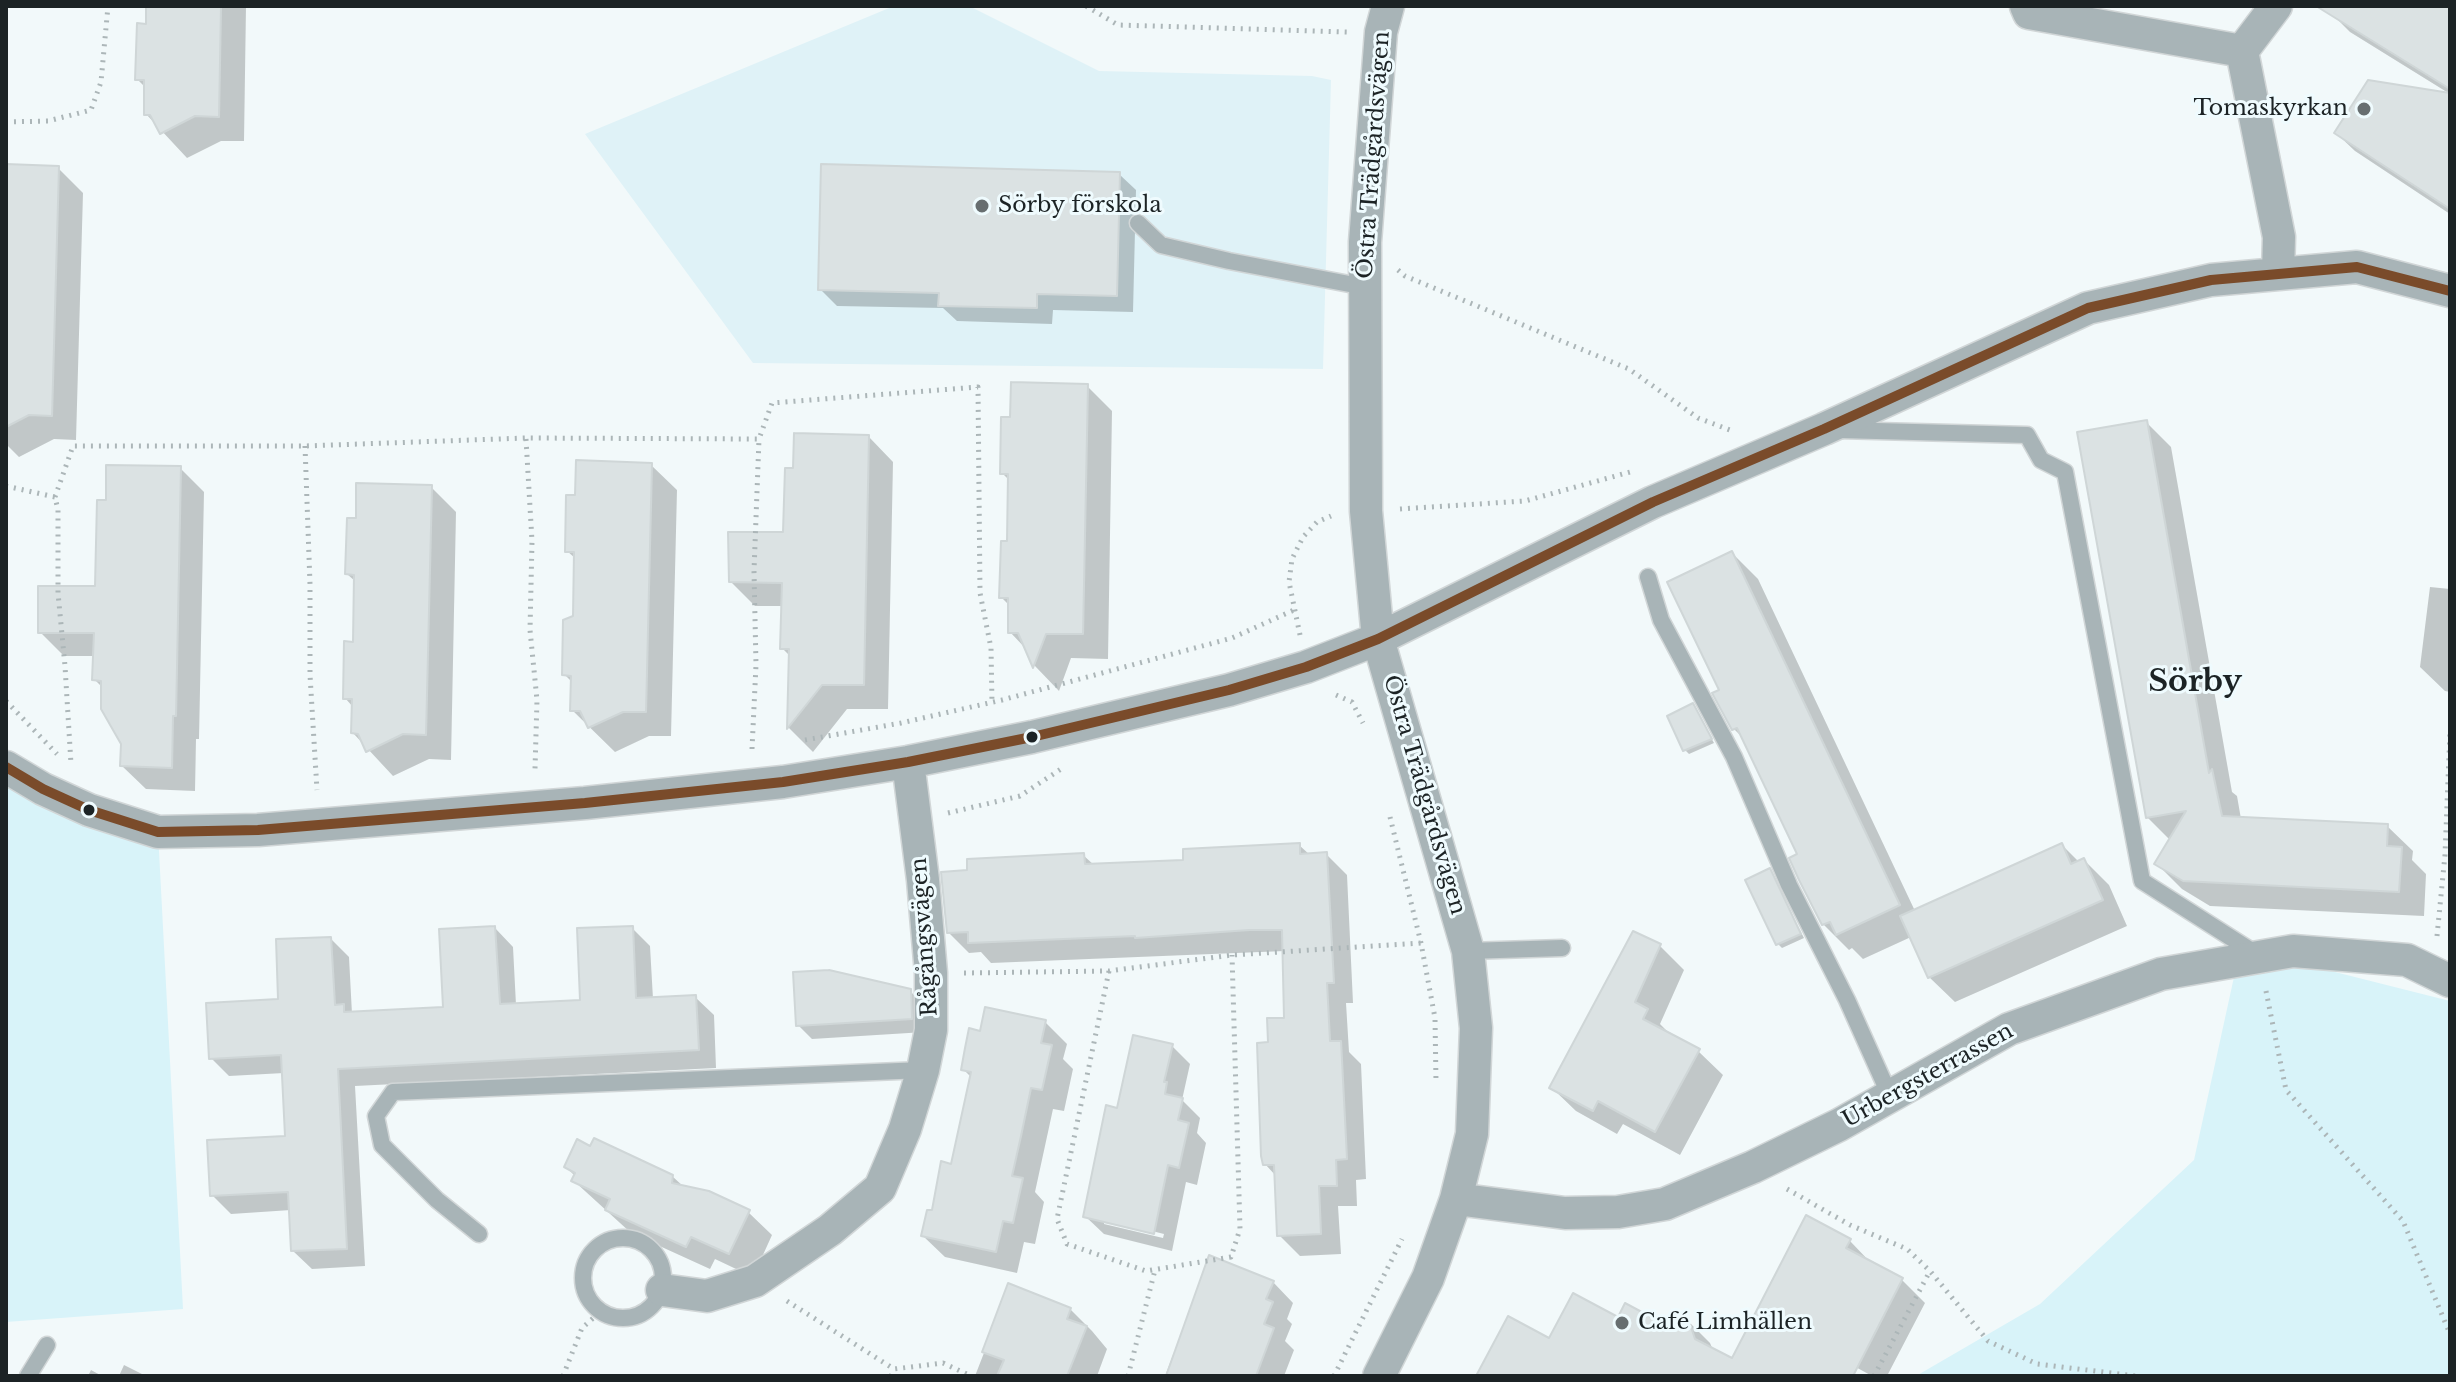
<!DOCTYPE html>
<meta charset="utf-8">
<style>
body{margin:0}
#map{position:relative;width:2456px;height:1382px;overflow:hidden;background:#f2f9fa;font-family:"Libre Baskerville",serif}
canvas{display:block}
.frame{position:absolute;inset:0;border:8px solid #1c2325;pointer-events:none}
</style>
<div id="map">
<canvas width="2456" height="1382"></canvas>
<div class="frame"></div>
</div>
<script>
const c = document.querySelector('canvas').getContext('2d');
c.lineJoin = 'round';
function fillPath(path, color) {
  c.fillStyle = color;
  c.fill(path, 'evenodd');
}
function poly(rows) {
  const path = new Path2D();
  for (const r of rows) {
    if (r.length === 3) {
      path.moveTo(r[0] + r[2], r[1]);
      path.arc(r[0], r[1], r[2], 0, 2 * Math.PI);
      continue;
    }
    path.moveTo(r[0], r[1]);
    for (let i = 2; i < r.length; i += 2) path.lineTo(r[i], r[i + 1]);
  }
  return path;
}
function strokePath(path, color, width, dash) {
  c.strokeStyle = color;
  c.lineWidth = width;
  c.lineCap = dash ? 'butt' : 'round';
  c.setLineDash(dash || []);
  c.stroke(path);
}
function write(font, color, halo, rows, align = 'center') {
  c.font = font + ' "Libre Baskerville",serif';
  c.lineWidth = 6;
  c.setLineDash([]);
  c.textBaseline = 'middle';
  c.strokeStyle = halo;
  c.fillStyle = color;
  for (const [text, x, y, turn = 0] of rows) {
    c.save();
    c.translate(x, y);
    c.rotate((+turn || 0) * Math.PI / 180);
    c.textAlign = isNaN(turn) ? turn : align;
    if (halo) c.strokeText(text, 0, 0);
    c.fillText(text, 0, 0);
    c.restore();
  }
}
fillPath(poly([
 [894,6,969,6,1099,71,1312,76,1331,80,1323,369,753,363,585,134]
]), '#dff2f7');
fillPath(poly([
 [6,767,158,832,183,1309,6,1322],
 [2276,967,2327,970,2450,1001,2450,1376,1916,1376,2040,1304,2194,1160,2234,977]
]), '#d8f3f9');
fillPath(poly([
 [148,6,246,6,244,141,221,141,187,158,146,114,146,88,137,79,148,26],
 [2336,6,2450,6,2450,94,2350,32,2332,14],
 [2450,95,2450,214,2355,151,2336,133],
 [6,166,58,168,83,193,76,440,54,439,19,457,6,444],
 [1119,174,1136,190,1133,312,1053,310,1052,324,957,321,943,308,837,306,820,289],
 [1087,386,1112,411,1108,659,1071,658,1059,691,1035,666,1027,650,1010,632,1010,606,1001,597,1009,543,1010,481,1002,473,1012,419],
 [2146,422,2171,447,2232,792,2237,796,2241,819,2387,826,2413,851,2412,860,2426,874,2424,916,2210,906,2182,889,2157,864,2171,841,2148,818],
 [869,437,893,462,888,709,847,709,813,752,789,728,791,657,782,648,783,606,755,606,731,582,785,534,795,470],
 [651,465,677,490,671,736,649,736,615,752,572,710,573,683,564,674,575,618,576,559,567,551,577,497],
 [180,468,204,492,199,739,196,739,195,791,146,789,122,766,123,743,103,688,94,679,95,656,64,656,40,632,97,588,108,502],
 [431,487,456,512,451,760,429,759,393,776,353,733,353,707,345,698,355,644,356,582,347,574,358,520],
 [1732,553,1758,579,1915,911,2062,845,2079,862,2084,860,2109,885,2127,926,1955,1002,1929,977,1911,937,1863,959,1852,948,1849,950,1823,924,1800,855,1745,740,1734,729,1722,691],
 [2430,587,2450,589,2450,692,2445,691,2420,667],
 [1692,705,1714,743,1689,754,1685,750],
 [1299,845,1310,855,1326,854,1347,875,1353,1003,1346,1003,1349,1052,1361,1064,1366,1179,1356,1180,1357,1206,1338,1206,1341,1254,1300,1256,1279,1235,1276,1176,1265,1164,1270,1044,1286,1020,1285,951,991,963,981,952,969,953,949,933,1083,855,1094,865,1185,862],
 [1769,870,1804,938,1782,948,1778,944],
 [495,928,513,947,516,1005,582,1002,632,928,650,946,653,999,695,997,714,1015,716,1068,355,1086,365,1266,312,1269,293,1251,291,1210,231,1214,212,1195,287,1138,284,1073,229,1076,211,1058,280,1001,331,939,349,957,352,1014,445,1009],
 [1660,946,1684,970,1660,1024,1671,1035,1698,1051,1723,1075,1680,1155,1623,1124,1617,1134,1576,1111,1551,1087],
 [910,991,924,1005,925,1032,812,1039,798,1025],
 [1045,1022,1067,1044,1063,1059,1073,1069,1064,1111,1053,1109,1035,1192,1044,1202,1035,1244,1024,1242,1017,1273,945,1257,923,1236,953,1166,972,1078,963,1069,982,1033],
 [1172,1046,1190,1064,1182,1100,1200,1118,1197,1133,1206,1143,1197,1185,1186,1182,1172,1251,1104,1234,1085,1216,1119,1110],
 [1104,1219,1164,1234,1163,1238,1104,1224],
 [590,1149,672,1176,684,1187,748,1212,772,1235,753,1277,715,1259,710,1269,631,1233,574,1181,576,1177,566,1167],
 [1850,1241,1872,1264,1902,1280,1925,1303,1887,1376,1872,1376,1852,1365,1828,1376,1478,1376,1550,1341,1632,1326,1666,1327,1687,1320,1710,1343,1713,1350,1733,1361],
 [1210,1257,1273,1282,1293,1303,1287,1319,1292,1324,1285,1341,1294,1350,1284,1376,1165,1376],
 [1010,1286,1070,1309,1092,1331,1107,1349,1097,1376,975,1376],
 [124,1365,146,1376,119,1376],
 [91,1370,102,1376,88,1376]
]), '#0003');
const building = poly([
 [146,6,221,6,219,117,195,116,160,134,150,115,144,115,144,80,135,80,137,23,146,24,146,6],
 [2316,6,2450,6,2450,89,2316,6],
 [2368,80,2450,93,2450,209,2334,133,2368,80],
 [6,164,59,166,52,416,29,415,6,427,6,164],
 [821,164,1120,172,1117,296,1037,294,1037,308,938,306,939,293,818,290,821,164],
 [1011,382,1088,384,1083,634,1046,634,1033,668,1018,633,1008,633,1008,598,999,598,1001,541,1007,541,1008,474,1000,474,1001,417,1010,417,1011,382],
 [2147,420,2209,773,2212,769,2222,816,2388,824,2387,846,2402,847,2399,892,2183,881,2154,864,2186,811,2146,818,2077,432,2147,420],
 [794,433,869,435,864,685,822,685,787,729,789,649,780,649,782,583,729,582,728,532,783,532,785,468,793,468,794,433],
 [576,460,652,463,646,712,623,712,588,728,580,711,570,711,571,676,562,675,563,620,573,616,574,552,565,552,566,495,575,495,576,460],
 [106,465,181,466,176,716,173,716,172,768,120,766,121,744,101,709,101,681,92,680,94,633,38,633,38,586,95,586,97,500,106,500,106,465],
 [356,483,432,485,426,735,403,734,366,752,358,734,351,733,352,699,343,699,344,641,353,642,354,575,345,574,347,518,356,518,356,483],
 [1732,551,1900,905,1836,935,1830,922,1822,925,1799,880,1789,858,1797,854,1737,728,1732,730,1712,693,1719,690,1667,582,1732,551],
 [1693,703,1712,739,1683,751,1667,716,1693,703],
 [1300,843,1300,854,1327,852,1334,983,1327,983,1330,1041,1341,1041,1347,1159,1336,1160,1337,1186,1319,1186,1321,1234,1277,1236,1274,1165,1263,1165,1261,1156,1257,1043,1268,1042,1267,1018,1284,1018,1282,930,1249,930,1135,938,1135,936,968,943,968,932,947,933,941,872,967,870,967,859,1084,853,1085,864,1183,860,1183,849,1300,843],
 [2062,843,2071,864,2084,858,2103,900,1928,978,1900,916,2062,843],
 [1770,868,1801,934,1776,945,1745,880,1770,868],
 [495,926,500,1004,580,1000,577,928,633,926,636,998,696,995,699,1050,338,1069,347,1249,291,1251,288,1192,210,1196,207,1140,285,1136,281,1055,209,1059,206,1003,278,999,276,939,331,937,335,1005,344,1004,344,1012,443,1007,439,929,495,926],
 [1633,931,1661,944,1635,1002,1648,1009,1643,1019,1700,1049,1655,1132,1598,1101,1593,1111,1549,1088,1633,931],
 [829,970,911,989,912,1019,796,1026,793,972,829,970],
 [985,1007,1046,1020,1041,1043,1052,1045,1042,1090,1031,1088,1021,1136,1012,1176,1023,1178,1013,1223,1003,1221,996,1252,921,1236,927,1210,932,1210,941,1161,951,1164,971,1072,961,1070,965,1048,969,1028,980,1031,985,1007],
 [1133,1035,1173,1044,1164,1082,1167,1082,1165,1094,1183,1098,1178,1120,1189,1123,1179,1168,1168,1165,1154,1234,1083,1217,1106,1105,1117,1108,1133,1035],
 [594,1138,673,1175,672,1183,709,1191,750,1210,729,1254,691,1237,686,1247,605,1210,610,1199,571,1181,575,1173,564,1167,577,1139,590,1146,594,1138],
 [1806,1215,1851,1239,1846,1248,1903,1278,1853,1376,1476,1376,1508,1316,1549,1338,1573,1293,1618,1317,1625,1303,1666,1325,1688,1318,1695,1339,1732,1358,1806,1215],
 [1209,1255,1274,1281,1266,1299,1273,1302,1264,1324,1274,1328,1256,1376,1166,1376,1209,1255],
 [1008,1283,1071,1308,1067,1319,1087,1326,1067,1376,997,1376,1004,1360,982,1352,1008,1283]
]);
fillPath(building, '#dbe2e3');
strokePath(building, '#cfd6d7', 2);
const service = poly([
 [1138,223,1161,245,1229,261,1365,287],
 [1839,430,2027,435,2041,460,2065,472,2142,881,2258,955],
 [1648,577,1661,620,1734,757,1789,885,1847,1000,1890,1096],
 [1468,951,1562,948],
 [479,1234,437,1200,382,1145,376,1116,393,1092,923,1070],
 [623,1278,40],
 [28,1376,47,1345]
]);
const minor = poly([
 [2026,6,2029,13,2242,51],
 [2276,6,2242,51,2279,237,2278,273],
 [6,767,43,789,89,810,158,832,258,830,585,803,783,782,908,762,1032,737,1229,690,1306,667,1378,639,1653,502,1824,429,2088,308,2211,280,2357,267,2450,291],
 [1456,1199,1565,1213,1618,1212,1665,1204,1753,1167,1839,1125,2009,1029,2161,974,2293,951,2407,960,2450,981],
 [662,1290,707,1296,755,1281,830,1230,880,1188,905,1129,923,1070,931,1030,931,973,923,880,908,762],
 [1379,1376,1428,1278,1456,1199,1472,1134,1476,1028,1468,951,1378,639,1366,511,1365,242,1381,32,1388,6]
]);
strokePath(service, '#d1d6d7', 19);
strokePath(minor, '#d1d6d7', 35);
strokePath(poly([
 [1086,6,1118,25,1348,32],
 [6,122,48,121,91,110,101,82,108,6],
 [1398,270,1405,276,1629,369,1698,418,1730,430],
 [526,439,532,541,530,630,537,700,535,769],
 [305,446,310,584,310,675,317,790],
 [6,486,55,497,58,510,58,593,65,666,71,764],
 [55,497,73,446,305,446,526,438,759,439,772,403,978,387,980,593,991,648,992,703],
 [1400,509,1525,501,1630,472],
 [1300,635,1289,582,1292,559,1303,537,1317,522,1331,516],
 [1336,695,1352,702,1363,723],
 [6,701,57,754],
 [805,740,901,723,1002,700,1232,638,1294,610],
 [752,749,756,665,754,571,759,439],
 [948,813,1020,796,1064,767],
 [1390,817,1421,943,1435,1018,1436,1082],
 [2437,936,2445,855,2450,731],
 [1109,971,1057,1219,1067,1244,1146,1271,1231,1257,1240,1229,1232,955],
 [964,973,1109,971,1232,955,1421,943],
 [2266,991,2286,1090,2403,1221,2450,1334],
 [1787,1189,1850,1225,1907,1249,1930,1271,1988,1341,2037,1364,2136,1376],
 [787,1301,894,1369,943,1363,971,1376],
 [563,1376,582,1328,600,1312],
 [891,1376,894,1369],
 [1128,1376,1155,1270],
 [1334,1376,1402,1239],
 [1874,1376,1930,1271]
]), '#acb6b8', 5, [2, 6]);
strokePath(service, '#a8b4b7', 16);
strokePath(minor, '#a8b4b7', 32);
strokePath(poly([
 [6,767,43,789,89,810,158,832,258,830,585,803,783,782,908,762,1032,737,1229,690,1306,667,1378,639,1653,502,1824,429,2088,308,2211,280,2357,267,2450,291]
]), '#7a4b2a', 10);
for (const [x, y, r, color] of [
 [2364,109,8,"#676e70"],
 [982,206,8,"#676e70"],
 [1032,737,7,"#1c2325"],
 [89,810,7,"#1c2325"],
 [1622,1323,8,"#676e70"]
]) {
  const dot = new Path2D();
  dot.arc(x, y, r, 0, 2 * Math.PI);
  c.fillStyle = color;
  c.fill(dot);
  strokePath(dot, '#effbfe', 3);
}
write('22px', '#1c2325', '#effbfe', [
 ["Tomaskyrkan",2348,109,"right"],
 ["Sörby förskola",998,206],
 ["Café Limhällen",1638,1323]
], 'left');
write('22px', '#1c2325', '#effbfe', [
 ["Östra Trädgårdsvägen",1374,155,-86],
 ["Östra Trädgårdsvägen",1424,795,74],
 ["Rågångsvägen",925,937,-94],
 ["Urbergsterrassen",1928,1076,-29]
]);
write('bold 30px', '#1c2325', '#effbfe', [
 ["Sörby",2195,683]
]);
</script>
